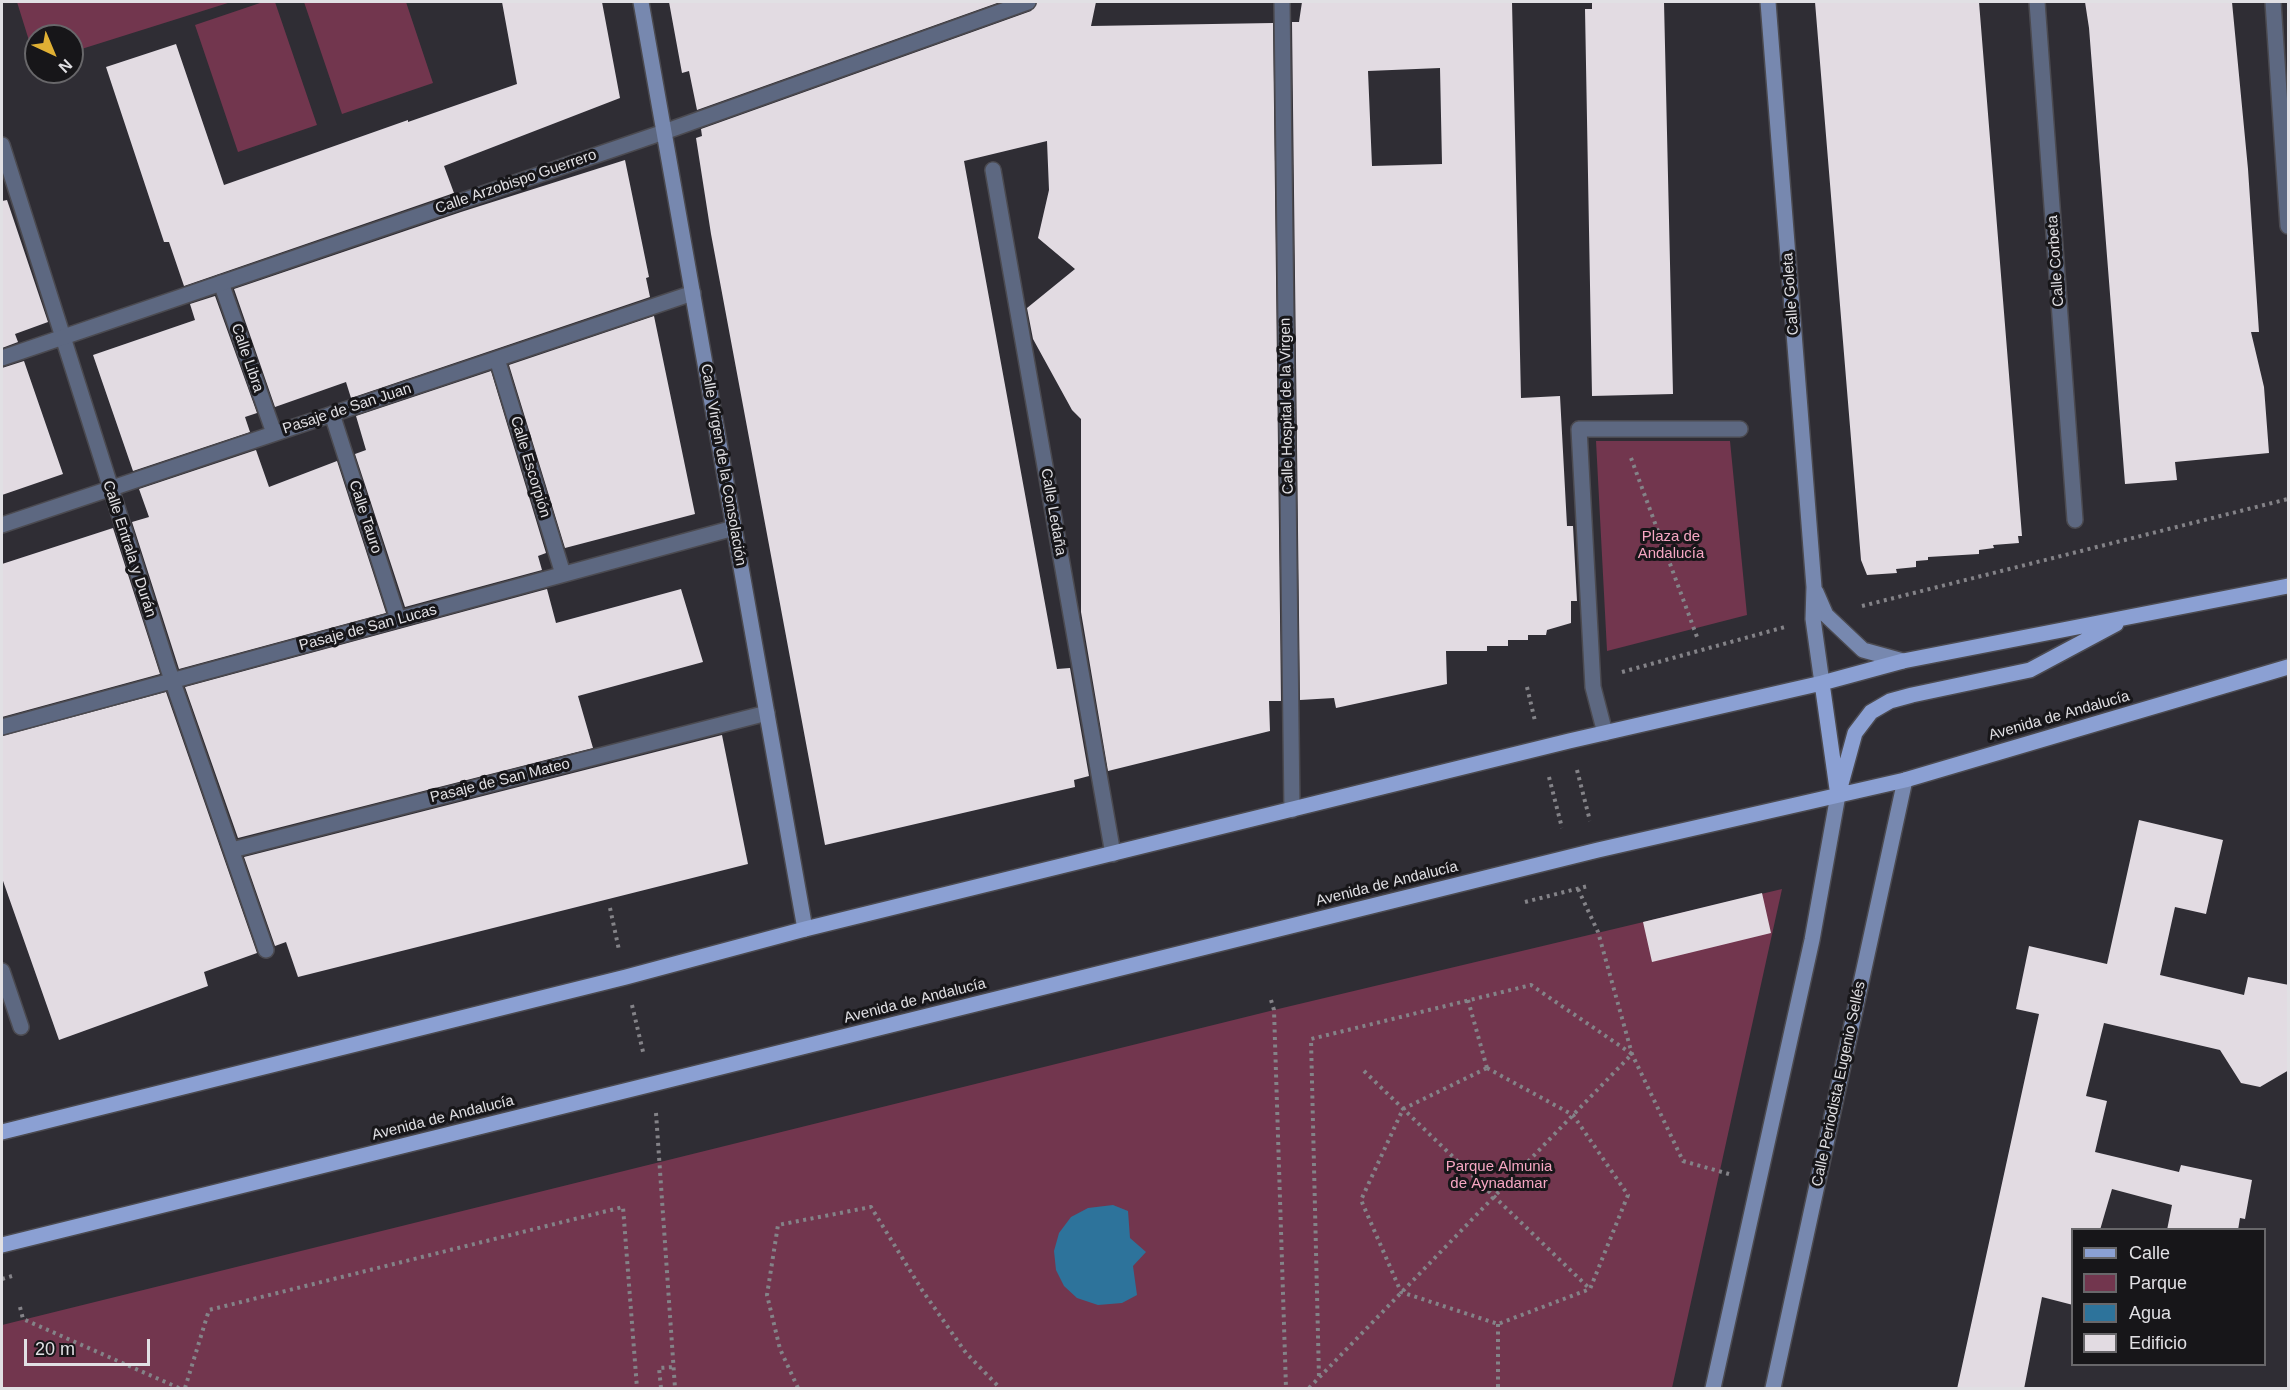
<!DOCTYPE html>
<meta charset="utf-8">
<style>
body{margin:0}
#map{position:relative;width:2290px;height:1390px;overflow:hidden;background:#2f2d34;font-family:Helvetica,sans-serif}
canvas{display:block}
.frame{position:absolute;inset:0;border:3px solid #e1e0e4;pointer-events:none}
.legend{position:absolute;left:2071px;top:1228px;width:195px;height:138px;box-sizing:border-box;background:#171619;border:2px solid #68676a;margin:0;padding:8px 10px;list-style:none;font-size:18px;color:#e1e0e4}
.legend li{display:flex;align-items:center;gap:12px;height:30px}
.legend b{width:30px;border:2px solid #68676a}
.north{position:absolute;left:24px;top:24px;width:60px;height:60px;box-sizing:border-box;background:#171619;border:2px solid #68676a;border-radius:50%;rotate:136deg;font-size:16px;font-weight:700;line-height:24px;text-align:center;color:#e1e0e4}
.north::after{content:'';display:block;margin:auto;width:21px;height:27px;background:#e0b034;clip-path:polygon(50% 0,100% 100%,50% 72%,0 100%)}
.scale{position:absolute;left:24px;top:1339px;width:126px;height:27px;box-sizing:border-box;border:3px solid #e1e0e4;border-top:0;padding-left:8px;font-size:18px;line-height:21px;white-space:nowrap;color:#e1e0e4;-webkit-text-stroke:4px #171619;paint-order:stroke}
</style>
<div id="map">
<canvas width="2290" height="1390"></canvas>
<div class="frame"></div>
<ul class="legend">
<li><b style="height:8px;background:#8ba0d3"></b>Calle</li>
<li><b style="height:16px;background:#72364e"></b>Parque</li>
<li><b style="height:16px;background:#2d739b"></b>Agua</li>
<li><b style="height:16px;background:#e2dbe2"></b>Edificio</li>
</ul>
<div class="north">N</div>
<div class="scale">20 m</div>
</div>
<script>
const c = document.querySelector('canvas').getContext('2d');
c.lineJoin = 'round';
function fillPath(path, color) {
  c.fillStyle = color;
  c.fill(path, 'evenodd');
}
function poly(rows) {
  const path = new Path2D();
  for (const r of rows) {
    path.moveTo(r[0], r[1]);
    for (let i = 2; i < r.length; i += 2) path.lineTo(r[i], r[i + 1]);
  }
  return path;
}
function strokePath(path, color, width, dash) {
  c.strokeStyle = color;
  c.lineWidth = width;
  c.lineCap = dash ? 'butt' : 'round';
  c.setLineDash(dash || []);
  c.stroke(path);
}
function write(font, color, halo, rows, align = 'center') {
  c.font = font + ' Helvetica,sans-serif';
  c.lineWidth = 6;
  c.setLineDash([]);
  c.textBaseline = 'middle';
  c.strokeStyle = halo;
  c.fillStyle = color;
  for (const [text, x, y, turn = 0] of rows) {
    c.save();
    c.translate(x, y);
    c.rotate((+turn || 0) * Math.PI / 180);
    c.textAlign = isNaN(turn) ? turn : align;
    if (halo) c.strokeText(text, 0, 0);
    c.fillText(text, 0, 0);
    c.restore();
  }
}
fillPath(poly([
 [17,2,231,2,72,52,72,36,36,36,36,63],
 [263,2,275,2,317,125,238,152,195,25],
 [304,2,406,2,433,83,342,114],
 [1596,441,1730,441,1747,615,1607,651],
 [1782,889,1672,1388,2,1388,2,1325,1274,1010]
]), '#72364e');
fillPath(poly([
 [1113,1205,1128,1211,1130,1238,1146,1252,1133,1266,1137,1295,1122,1303,1098,1305,1077,1298,1064,1286,1056,1270,1054,1251,1059,1233,1071,1217,1088,1208]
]), '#2d739b');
fillPath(poly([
 [502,2,602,2,620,98,444,166,454,193,184,286,169,242,164,242,106,67,176,44,224,185,408,120,408,122,517,84],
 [669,2,1000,2,697,110,689,71,682,73],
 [1037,2,1096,2,1091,26,1273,23,1281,701,1269,701,1270,731,1108,771,1081,612,1081,419,1072,410,1033,339,1027,308,1075,269,1038,238,1049,190,1047,141,964,161,1057,669,1070,668,1089,776,1074,780,1075,787,825,845,711,234,696,138,702,136,701,129,1031,11],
 [1302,2,1512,2,1521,398,1560,396,1567,526,1573,526,1577,601,1571,601,1571,623,1547,630,1546,635,1528,635,1528,640,1508,640,1508,646,1487,646,1487,651,1446,651,1447,684,1336,708,1334,698,1300,700,1292,22,1299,22],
 [1440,68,1442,164,1372,166,1368,71],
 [1592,2,1664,2,1673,394,1592,396,1585,9,1592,9],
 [1815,2,1979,2,2022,536,2018,536,2019,543,1993,545,1994,548,1979,550,1979,554,1928,557,1928,560,1916,561,1916,567,1896,569,1897,573,1867,575,1861,560],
 [2085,2,2232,2,2248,169,2259,332,2251,332,2264,387,2269,453,2175,462,2177,480,2125,484,2089,28],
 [625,160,649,277,646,278,650,297,351,398,346,382,275,407,234,289,461,212],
 [7,200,48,322,15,334,18,342,2,348,2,201],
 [215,296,257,413,245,417,250,432,133,471,93,355,195,320,190,304],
 [654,316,695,514,565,548,509,365],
 [24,361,63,474,2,495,2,368],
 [491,371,546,553,538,556,542,570,405,607,355,454,366,450,356,416],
 [256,450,269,487,337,461,386,613,179,669,132,522,149,517,139,489],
 [113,528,160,674,2,717,2,564],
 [547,589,556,623,681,589,703,662,578,696,593,748,238,838,185,687],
 [166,692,257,953,204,972,208,986,59,1040,2,878,2,736],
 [722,735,748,864,298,977,286,942,275,946,244,857],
 [2139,820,2223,840,2206,914,2175,907,2160,975,2244,995,2248,977,2289,985,2289,1070,2260,1087,2241,1083,2220,1050,2104,1023,2086,1096,2107,1101,2095,1152,2179,1172,2181,1165,2252,1180,2245,1219,2240,1218,2238,1230,2167,1230,2172,1205,2112,1189,2100,1230,2073,1230,2073,1305,2042,1297,2024,1389,1957,1389,2039,1014,2016,1009,2029,946,2107,964],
 [1762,893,1771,933,1652,962,1643,922]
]), '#e2dbe2');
const pedestrian = poly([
 [2037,2,2075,520],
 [2273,2,2288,226],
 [1605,733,1593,687,1579,429,1740,429]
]);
const minor = poly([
 [1282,2,1292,810],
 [664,132,1028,2],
 [2,145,168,668,266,950],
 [993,170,1113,854],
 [221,283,274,433],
 [497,359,563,574],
 [332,414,398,619],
 [2,525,693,293],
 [2,727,734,528],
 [232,850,767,713],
 [2,971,21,1027]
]);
const tertiary = poly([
 [2,358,664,132]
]);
const secondary = poly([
 [641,2,805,929],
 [1768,2,1814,587,1813,619,1822,683],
 [1816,592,1826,615,1863,650,1903,661],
 [1713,1388,1812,940,1838,795],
 [1773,1388,1905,780]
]);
const primary = poly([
 [1822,683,1837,789],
 [1838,795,1855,733,1871,712,1890,701,1912,695,2030,670,2116,624],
 [2,1132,626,977,805,929,1569,741,1822,683,1903,661,2288,586],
 [2,1245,1598,850,1905,780,2288,667]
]);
strokePath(pedestrian, '#4b4a50', 18);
strokePath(minor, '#4b4a50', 18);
strokePath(tertiary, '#4b4a50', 18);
strokePath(secondary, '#4b4a50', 18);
strokePath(primary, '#4b4a50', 18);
strokePath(poly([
 [1631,458,1697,637],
 [1862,606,2288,499],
 [1622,672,1785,627],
 [1527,687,1535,721],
 [1577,770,1590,821],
 [1549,777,1562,828],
 [1578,889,1598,932,1632,1054,1683,1161,1729,1174],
 [1525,902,1588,886],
 [610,908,619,950],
 [1271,1000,1274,1010,1286,1388],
 [1468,1000,1487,1068],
 [632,1005,644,1056],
 [1487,1068,1573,1115,1628,1195,1590,1289,1498,1324,1401,1292,1361,1200,1403,1109,1487,1068],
 [1364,1071,1590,1289],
 [656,1113,675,1388],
 [2,1279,12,1276],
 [20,1307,23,1319,179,1388],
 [1498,1324,1498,1388],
 [185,1388,209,1310,623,1207,637,1388],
 [661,1388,659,1368,674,1367],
 [798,1388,780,1349,767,1295,778,1225,871,1207,922,1290,966,1353,1000,1388],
 [1309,1388,1632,1054,1531,985,1311,1039,1319,1378]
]), '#848388', 4, [3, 4.5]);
strokePath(pedestrian, '#5d6881', 15);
strokePath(minor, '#5d6881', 15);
strokePath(tertiary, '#5d6881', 15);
strokePath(secondary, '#7788af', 15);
strokePath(primary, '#8ba0d3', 15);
write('15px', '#e1e0e4', '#171619', [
 ["Calle Arzobispo Guerrero",516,182,-19],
 ["Calle Corbeta",2056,261,-94],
 ["Calle Goleta",1791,294,-94],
 ["Calle Libra",247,358,71],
 ["Calle Hospital de la Virgen",1287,406,-91],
 ["Pasaje de San Juan",347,409,-18],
 ["Calle Virgen de la Consolación",723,465,80],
 ["Calle Escorpión",530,467,73],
 ["Calle Ledaña",1053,512,80],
 ["Calle Tauro",365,517,72],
 ["Calle Entrala y Durán",129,549,72],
 ["Pasaje de San Lucas",368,628,-15],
 ["Avenida de Andalucía",2059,716,-16],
 ["Pasaje de San Mateo",500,781,-14],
 ["Avenida de Andalucía",1387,884,-14],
 ["Avenida de Andalucía",915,1001,-14],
 ["Calle Periodista Eugenio Sellés",1839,1084,-78],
 ["Avenida de Andalucía",443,1118,-14]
]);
write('15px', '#f6a7c3', '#171619', [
 ["Plaza de",1671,537],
 ["Andalucía",1671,554],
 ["Parque Almunia",1499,1167],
 ["de Aynadamar",1499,1184]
]);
</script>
